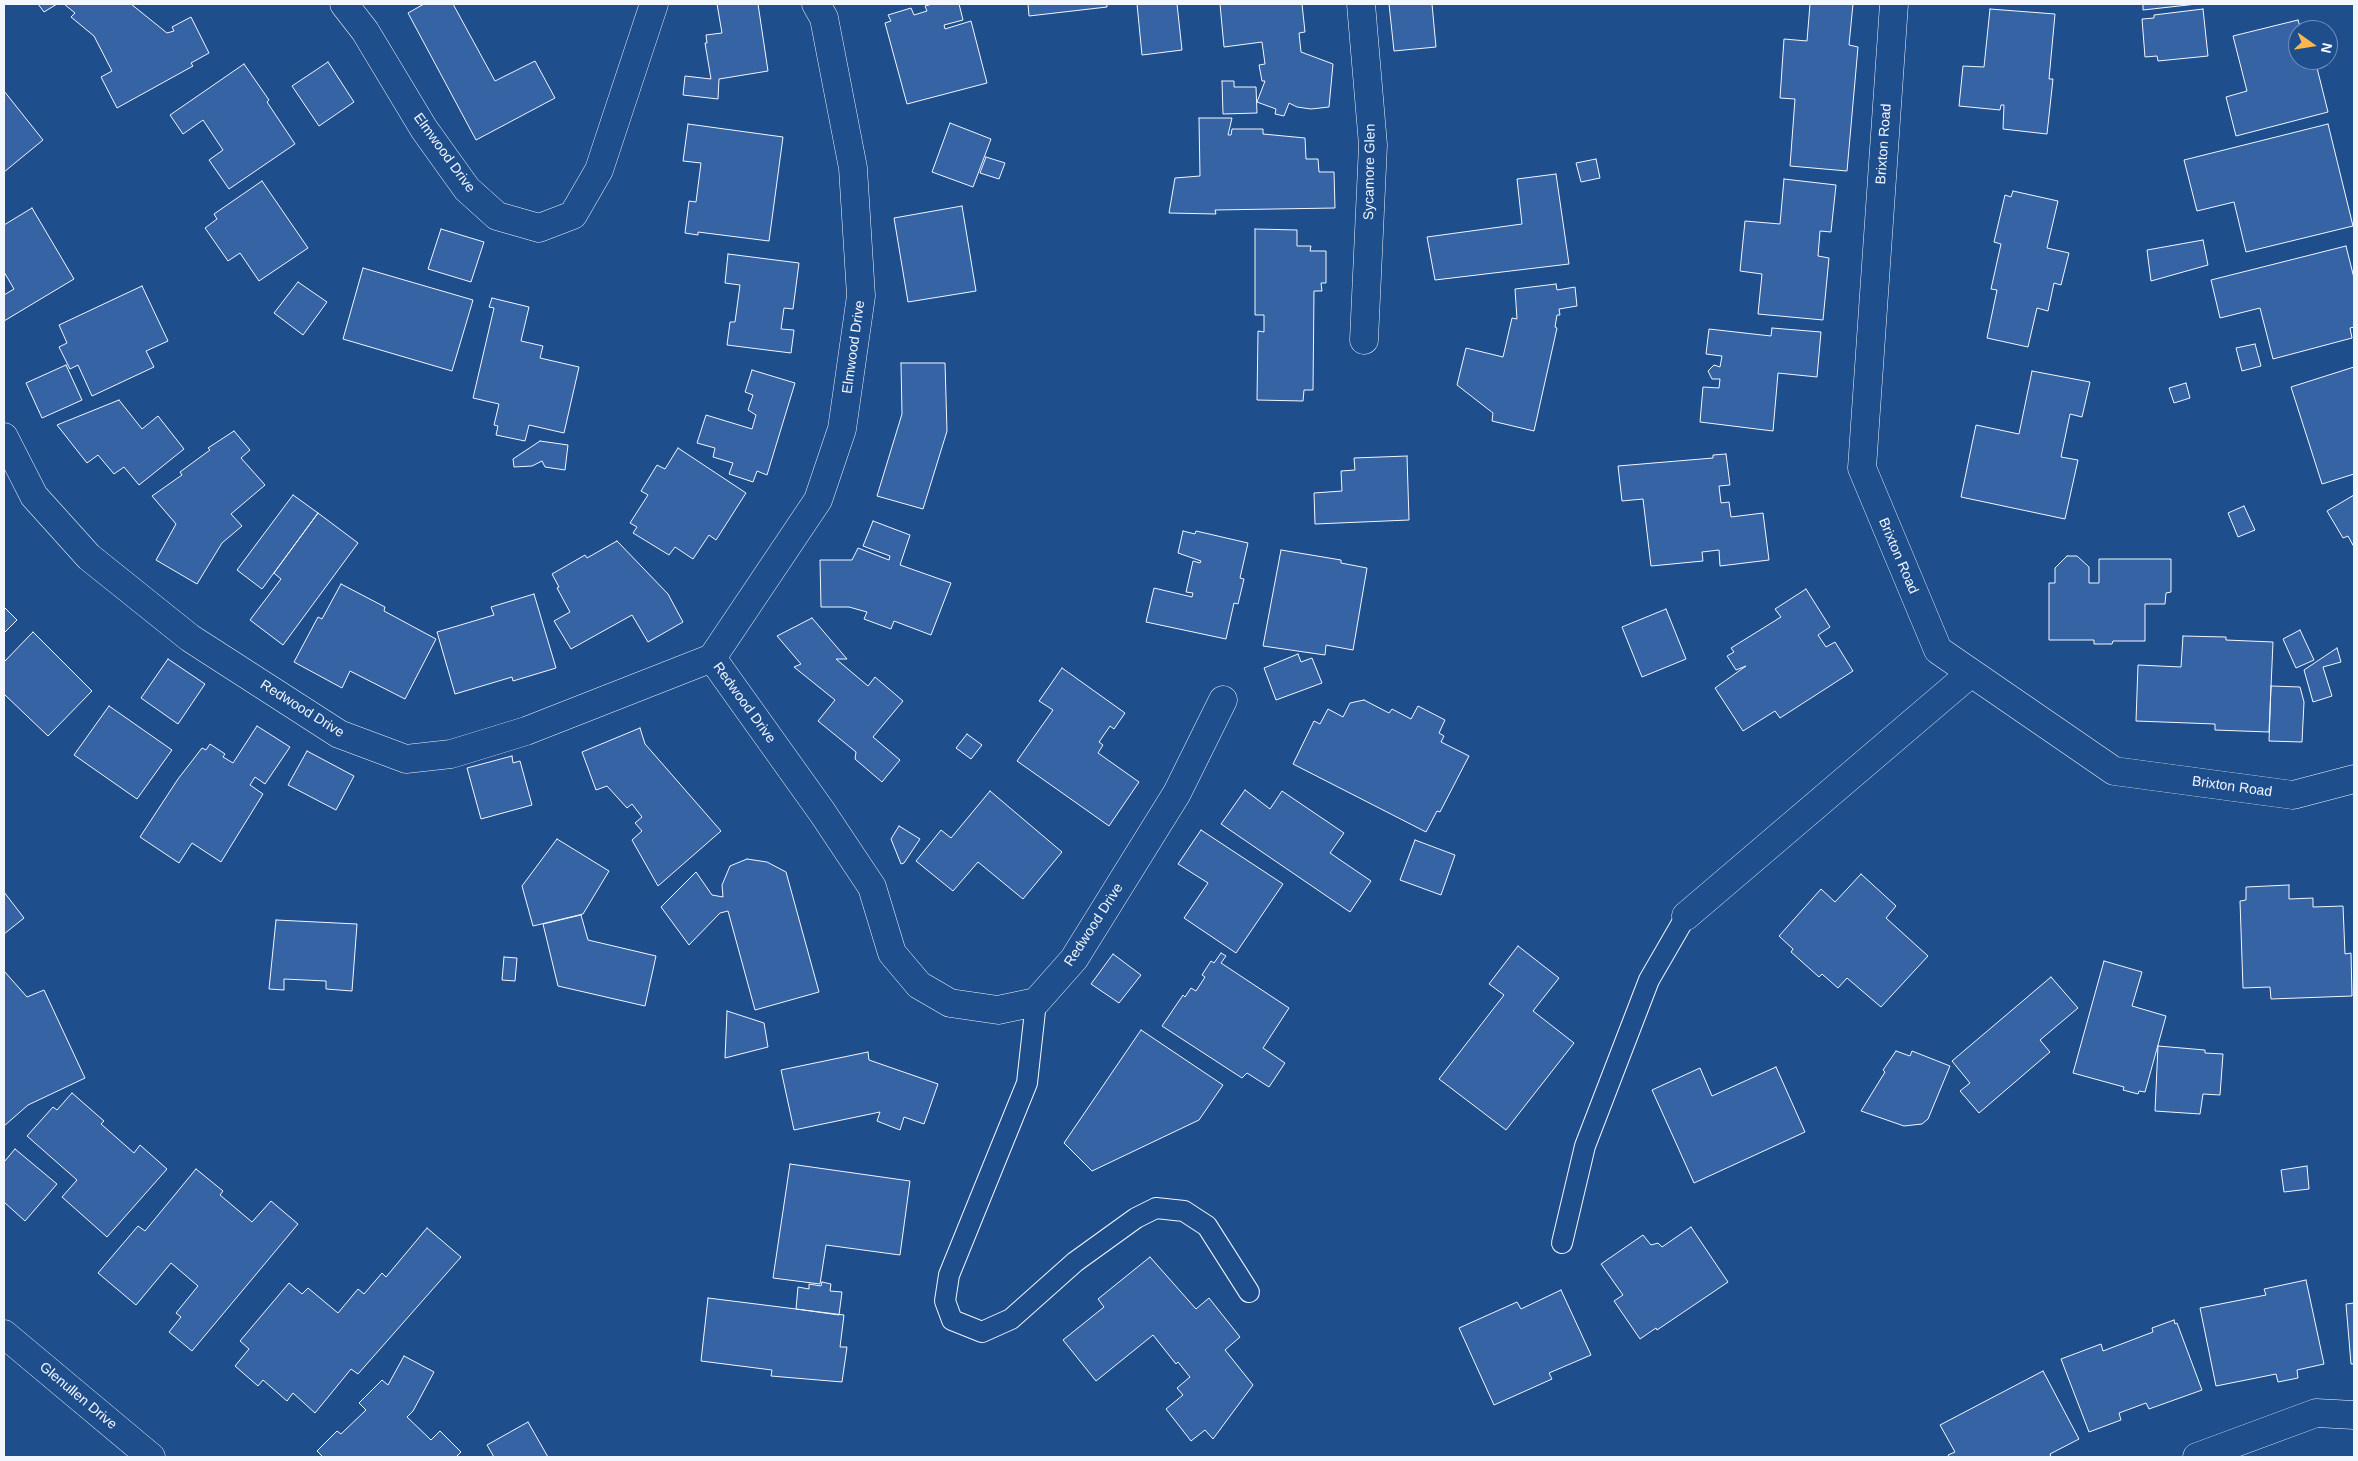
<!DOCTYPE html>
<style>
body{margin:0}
#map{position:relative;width:2358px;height:1461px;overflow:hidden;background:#1f4e8c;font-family:Helvetica,sans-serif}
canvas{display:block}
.frame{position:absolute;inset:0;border:5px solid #f2f6ff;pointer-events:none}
.north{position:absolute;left:2288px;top:20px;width:50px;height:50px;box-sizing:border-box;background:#1f4e8c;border:1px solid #7391ba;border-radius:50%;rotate:103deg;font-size:14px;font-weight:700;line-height:20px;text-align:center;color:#f2f6ff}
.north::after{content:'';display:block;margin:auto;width:18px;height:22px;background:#ffb74d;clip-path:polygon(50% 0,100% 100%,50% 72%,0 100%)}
</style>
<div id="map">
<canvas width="2358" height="1461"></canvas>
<div class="frame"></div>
<div class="north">N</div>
</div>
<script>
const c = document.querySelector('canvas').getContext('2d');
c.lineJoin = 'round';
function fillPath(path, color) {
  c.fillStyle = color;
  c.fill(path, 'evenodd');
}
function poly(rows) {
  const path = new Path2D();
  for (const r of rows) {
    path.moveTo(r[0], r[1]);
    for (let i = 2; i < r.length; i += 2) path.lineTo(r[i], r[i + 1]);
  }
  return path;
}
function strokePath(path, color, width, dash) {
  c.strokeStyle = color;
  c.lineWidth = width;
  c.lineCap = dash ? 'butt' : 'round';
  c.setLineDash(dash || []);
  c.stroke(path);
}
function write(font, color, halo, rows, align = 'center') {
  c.font = font + ' Helvetica,sans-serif';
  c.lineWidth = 4;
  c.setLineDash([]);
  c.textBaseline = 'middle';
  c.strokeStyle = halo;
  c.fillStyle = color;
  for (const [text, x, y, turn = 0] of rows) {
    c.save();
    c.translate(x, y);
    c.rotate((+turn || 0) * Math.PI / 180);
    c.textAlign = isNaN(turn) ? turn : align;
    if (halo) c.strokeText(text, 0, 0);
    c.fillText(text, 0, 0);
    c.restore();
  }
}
const building = poly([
 [38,4,57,4,44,12,38,4],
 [64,4,131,4,167,33,174,31,172,27,191,17,209,53,191,63,193,66,117,108,101,77,112,71,94,36,71,17,75,13,64,4],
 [424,4,453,4,495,81,535,61,555,98,476,140,408,13,424,4],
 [717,4,758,4,768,71,719,79,718,99,683,95,685,76,711,79,705,43,707,43,706,35,722,33,717,4],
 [932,4,959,4,963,20,944,25,945,29,971,21,987,83,907,104,885,23,891,21,888,15,911,8,914,15,927,11,925,6,932,4],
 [1028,4,1107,4,1107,7,1029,16,1028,4],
 [1137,4,1177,4,1182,50,1142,55,1137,4],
 [1220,4,1302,4,1305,32,1299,33,1301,52,1333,64,1329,107,1311,109,1297,107,1289,103,1284,116,1275,114,1276,109,1257,102,1265,81,1262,81,1259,65,1265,64,1262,42,1224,47,1220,4],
 [1389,4,1432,4,1436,47,1394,51,1389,4],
 [1810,4,1853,4,1849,45,1858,47,1847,171,1790,166,1795,99,1780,98,1784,39,1807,41,1810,4],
 [2143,4,2197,4,2143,10,2143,4],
 [1990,9,2055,14,2049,79,2053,79,2047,134,2003,129,2004,105,2001,105,2000,110,1959,106,1963,66,1984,67,1990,9],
 [2203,9,2208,56,2158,61,2157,56,2145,57,2142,19,2154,18,2154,15,2203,9],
 [2298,20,2301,30,2298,30,2298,60,2315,60,2328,112,2236,136,2226,97,2247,91,2233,36,2298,20],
 [328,62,354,102,319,126,292,86,328,62],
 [244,64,269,100,267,102,295,144,229,189,209,160,223,150,203,120,183,134,170,115,244,64],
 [1222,81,1234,81,1234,87,1256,87,1257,113,1223,114,1222,81],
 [4,91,43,140,4,172,4,91],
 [1199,118,1232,118,1228,135,1231,135,1232,129,1263,129,1263,134,1305,138,1306,159,1318,159,1319,172,1334,172,1335,208,1215,210,1216,214,1169,213,1175,178,1200,176,1199,118],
 [950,123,991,139,973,187,932,172,950,123],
 [688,124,783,137,769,241,698,232,698,235,685,233,689,201,696,202,701,163,683,161,688,124],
 [2328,124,2353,226,2246,252,2234,202,2197,211,2184,160,2328,124],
 [986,157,1005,163,999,179,980,173,986,157],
 [1596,159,1600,178,1581,182,1576,163,1596,159],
 [1556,174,1569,264,1435,280,1427,237,1522,224,1517,179,1556,174],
 [1784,179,1836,185,1831,232,1820,231,1818,256,1829,258,1823,320,1758,314,1762,274,1740,271,1745,221,1780,224,1784,179],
 [262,181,308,248,259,281,240,253,228,261,205,228,217,219,214,214,262,181],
 [2013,191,2058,201,2047,248,2069,253,2061,285,2054,283,2048,311,2037,308,2028,347,1987,338,1997,290,1991,289,2001,244,1994,242,2005,195,2011,197,2013,191],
 [962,206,976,291,908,302,894,218,962,206],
 [32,208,74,279,4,321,4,295,14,289,4,272,4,225,32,208],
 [441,229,484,242,471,282,428,269,441,229],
 [1255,229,1297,230,1297,246,1311,246,1310,251,1326,251,1326,283,1321,283,1322,291,1314,291,1313,390,1304,390,1303,401,1257,400,1258,331,1264,332,1264,315,1255,315,1255,229],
 [2203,240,2208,265,2151,281,2147,250,2203,240],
 [2346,246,2354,278,2354,327,2350,328,2352,338,2273,359,2260,308,2220,318,2211,280,2346,246],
 [728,254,799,263,793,309,784,308,781,329,794,330,791,353,727,345,730,322,735,322,740,285,725,283,728,254],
 [363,268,473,300,452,371,343,339,363,268],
 [298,282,327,302,303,335,274,313,298,282],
 [1556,284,1557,290,1575,287,1577,306,1559,309,1560,315,1557,315,1555,327,1557,328,1534,431,1492,421,1493,413,1457,385,1466,348,1503,357,1512,318,1517,319,1515,289,1556,284],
 [142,286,168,341,146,351,154,367,92,396,78,365,70,369,59,347,67,343,59,325,142,286],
 [492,298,529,307,521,341,543,346,540,358,579,367,564,433,529,425,525,441,496,435,498,426,494,425,499,404,473,398,494,308,489,307,492,298],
 [1772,328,1821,332,1817,377,1778,373,1773,431,1700,422,1703,387,1719,388,1720,379,1712,379,1708,371,1714,365,1720,367,1722,356,1706,354,1709,329,1771,336,1772,328],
 [2255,344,2261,366,2242,371,2236,348,2255,344],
 [901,363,945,363,947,431,923,509,877,496,902,414,901,363],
 [66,365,82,400,42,418,26,383,66,365],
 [2354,367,2354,474,2322,484,2291,387,2354,367],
 [752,370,795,383,767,475,757,471,753,482,729,474,733,463,713,457,715,448,697,443,706,415,752,429,756,415,748,410,753,395,745,392,752,370],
 [2032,371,2090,382,2082,417,2070,414,2061,457,2078,460,2065,519,1961,497,1976,425,2019,434,2032,371],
 [2186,383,2190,398,2174,403,2169,388,2186,383],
 [119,400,142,429,158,416,184,449,139,485,124,467,114,474,98,455,87,463,57,425,119,400],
 [234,431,250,450,241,458,265,485,231,514,242,526,222,543,197,584,156,560,176,524,152,496,182,475,180,472,210,450,208,448,234,431],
 [540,441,568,445,565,470,545,467,542,461,532,466,514,467,513,459,540,441],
 [678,448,746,493,716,540,709,535,693,559,675,547,669,555,633,533,637,527,630,523,648,495,641,491,657,465,665,469,678,448],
 [1726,454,1730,485,1719,486,1721,503,1729,502,1731,517,1763,513,1769,560,1720,566,1719,550,1702,552,1703,561,1651,566,1643,499,1622,501,1618,466,1713,458,1713,455,1726,454],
 [1407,456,1409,520,1315,524,1314,493,1342,491,1341,471,1355,470,1354,458,1407,456],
 [293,495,318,513,262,589,237,570,293,495],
 [2354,495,2354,547,2348,536,2343,538,2327,511,2354,495],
 [2244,506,2255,530,2238,537,2228,513,2244,506],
 [318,513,358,543,283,645,250,620,281,579,274,573,318,513],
 [873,521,910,535,900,565,951,583,931,635,894,621,891,629,864,619,867,612,849,607,821,607,820,560,852,560,858,548,889,560,890,556,863,546,873,521],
 [1183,531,1195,534,1196,531,1248,543,1240,578,1244,579,1238,604,1234,603,1226,639,1146,622,1154,588,1192,597,1193,593,1186,592,1193,561,1200,563,1201,561,1178,553,1183,531],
 [617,541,668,594,683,622,648,642,632,615,571,649,554,621,570,612,557,588,559,587,552,574,585,555,587,558,617,541],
 [1281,550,1341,560,1341,563,1367,568,1353,650,1326,645,1325,655,1263,646,1281,550],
 [2067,556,2077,556,2089,567,2089,583,2099,583,2099,559,2171,559,2171,592,2166,593,2165,604,2145,604,2145,641,2113,641,2112,644,2094,644,2094,640,2049,640,2049,583,2055,583,2055,568,2067,556],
 [341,584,385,607,384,611,436,639,405,699,350,671,342,688,294,662,318,617,322,619,341,584],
 [1806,589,1830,627,1818,635,1826,647,1835,642,1853,671,1780,718,1775,711,1743,731,1715,688,1746,666,1736,670,1727,656,1734,652,1731,648,1781,617,1775,609,1806,589],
 [534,594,556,668,513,681,512,677,455,694,437,632,494,615,491,607,534,594],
 [4,607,17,620,4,633,4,607],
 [1666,609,1686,659,1642,677,1622,627,1666,609],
 [812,618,847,659,836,659,868,686,875,677,903,701,873,737,900,760,882,782,855,759,856,752,818,721,835,700,794,667,801,664,777,636,812,618],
 [2300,630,2314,660,2296,668,2283,639,2300,630],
 [33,632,92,691,48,736,4,694,4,662,33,632],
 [2183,636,2226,637,2226,640,2273,642,2269,732,2215,730,2215,724,2136,721,2138,665,2181,667,2183,636],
 [2337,648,2341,662,2323,667,2332,696,2313,702,2304,670,2337,648],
 [1298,654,1301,662,1312,658,1322,683,1276,700,1264,668,1298,654],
 [168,659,205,684,178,724,141,698,168,659],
 [1062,668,1125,713,1114,729,1110,726,1099,742,1103,745,1098,753,1139,782,1109,826,1017,761,1053,710,1039,701,1062,668],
 [2271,686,2300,687,2304,702,2302,742,2269,741,2271,686],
 [1364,700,1389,713,1392,709,1411,719,1418,706,1445,720,1439,733,1444,736,1441,742,1469,756,1440,812,1437,811,1426,832,1293,764,1314,721,1320,724,1328,709,1343,717,1350,703,1364,700],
 [109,706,172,750,137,799,74,755,109,706],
 [257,726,290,747,265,784,255,777,250,785,263,794,221,862,192,843,179,863,140,837,178,779,202,748,206,750,210,744,225,754,223,757,233,763,257,726],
 [640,728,645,744,721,831,658,886,632,840,642,831,635,823,642,817,632,804,627,808,607,786,596,790,582,752,640,728],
 [967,734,982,745,971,759,956,748,967,734],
 [307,751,354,776,336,810,288,785,307,751],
 [512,756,513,763,520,761,532,805,481,819,467,768,512,756],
 [1245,790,1270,809,1282,791,1344,833,1330,853,1371,881,1350,912,1221,824,1245,790],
 [990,791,1062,852,1023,899,978,862,953,891,916,861,941,830,951,838,990,791],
 [899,826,920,839,904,863,901,864,891,839,899,826],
 [1201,830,1283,884,1236,953,1184,918,1208,883,1178,864,1201,830],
 [557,839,609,871,583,914,533,926,522,886,557,839],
 [1415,840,1455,855,1441,895,1400,880,1415,840],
 [747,859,767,862,786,872,819,992,755,1010,728,911,720,913,689,945,661,907,696,872,712,895,723,897,722,885,730,866,747,859],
 [1861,874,1896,906,1886,918,1928,956,1881,1007,1847,978,1838,988,1822,974,1819,977,1791,952,1793,949,1779,936,1821,889,1835,902,1861,874],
 [2289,885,2289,899,2313,898,2313,907,2343,906,2345,954,2351,953,2352,996,2271,999,2270,987,2243,988,2240,901,2246,900,2246,887,2289,885],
 [4,892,24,918,4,934,4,892],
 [581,915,588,940,656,956,645,1006,558,986,543,924,581,915],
 [276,920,357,924,352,991,326,989,326,981,284,979,284,990,269,989,276,920],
 [1518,946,1559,978,1533,1011,1574,1043,1506,1130,1439,1079,1504,995,1489,984,1518,946],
 [1221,953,1226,956,1221,963,1289,1008,1263,1048,1285,1063,1269,1087,1247,1073,1242,1078,1162,1026,1183,995,1185,997,1191,988,1196,991,1205,977,1202,975,1211,961,1214,963,1221,953],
 [1113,954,1141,975,1119,1003,1091,984,1113,954],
 [504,957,517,958,515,981,502,980,504,957],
 [2104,961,2142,972,2132,1006,2166,1016,2145,1092,2139,1091,2138,1094,2123,1090,2124,1087,2073,1073,2104,961],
 [4,971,27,997,44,990,85,1078,28,1105,4,1126,4,971],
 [2051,977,2078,1008,2040,1040,2050,1052,1979,1113,1960,1091,1970,1083,1952,1061,2051,977],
 [727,1011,764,1023,768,1047,725,1058,727,1011],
 [1141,1030,1223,1085,1199,1120,1092,1171,1064,1143,1141,1030],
 [2158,1046,2205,1050,2205,1053,2223,1054,2220,1095,2203,1094,2200,1114,2155,1111,2158,1046],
 [1896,1051,1910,1056,1912,1051,1950,1066,1928,1119,1922,1124,1904,1126,1861,1111,1885,1072,1883,1070,1896,1051],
 [868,1052,869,1060,938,1084,924,1124,904,1117,900,1130,877,1121,880,1112,794,1130,781,1070,868,1052],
 [1776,1067,1805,1132,1694,1183,1652,1090,1700,1068,1712,1096,1776,1067],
 [72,1093,104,1121,101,1124,134,1153,140,1145,167,1169,107,1237,62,1197,77,1180,27,1136,53,1107,57,1110,72,1093],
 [15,1149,57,1184,25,1221,4,1202,4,1162,15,1149],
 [790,1164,910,1181,900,1255,826,1245,820,1284,773,1278,790,1164],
 [2307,1166,2309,1189,2284,1192,2281,1170,2307,1166],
 [196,1169,223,1191,220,1195,252,1222,271,1201,298,1224,192,1351,169,1332,181,1317,176,1313,198,1286,171,1263,136,1305,98,1273,138,1226,145,1231,196,1169],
 [1691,1227,1728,1282,1657,1330,1656,1328,1640,1339,1614,1301,1623,1295,1601,1264,1643,1235,1651,1245,1658,1243,1662,1247,1691,1227],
 [427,1228,461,1257,358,1374,351,1369,315,1413,293,1393,287,1401,263,1380,258,1386,235,1366,249,1349,240,1341,289,1283,302,1294,308,1288,338,1313,358,1289,364,1294,382,1273,386,1277,427,1228],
 [1150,1257,1196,1309,1209,1298,1240,1337,1225,1350,1253,1385,1213,1439,1205,1430,1191,1441,1166,1409,1183,1395,1177,1388,1190,1377,1178,1362,1176,1364,1153,1335,1096,1381,1063,1340,1104,1307,1098,1299,1150,1257],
 [2306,1280,2324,1364,2297,1370,2298,1378,2278,1382,2276,1374,2216,1386,2200,1308,2266,1295,2264,1289,2306,1280],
 [822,1282,831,1284,830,1291,842,1292,839,1315,796,1309,798,1287,809,1289,809,1284,821,1286,822,1282],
 [1561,1290,1591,1355,1549,1373,1552,1379,1494,1405,1459,1328,1517,1302,1521,1309,1561,1290],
 [708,1298,844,1315,840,1347,847,1347,842,1382,771,1376,772,1370,701,1361,708,1298],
 [2354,1303,2354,1364,2351,1364,2346,1304,2354,1303],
 [2174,1320,2175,1324,2177,1323,2202,1390,2149,1409,2146,1403,2119,1413,2121,1420,2089,1432,2061,1359,2101,1344,2103,1351,2153,1332,2152,1328,2174,1320],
 [404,1356,434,1372,413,1411,407,1417,431,1440,440,1431,461,1452,456,1457,323,1457,317,1451,337,1431,341,1434,366,1410,359,1403,382,1380,388,1385,404,1356],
 [2043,1371,2079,1439,2050,1454,2051,1457,1949,1457,1948,1455,1955,1452,1940,1425,2043,1371],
 [528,1422,548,1457,494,1457,487,1445,528,1422]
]);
fillPath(building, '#3563a3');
strokePath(building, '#f2f6ff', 1);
const lane = poly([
 [1036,1002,1027,1083,949,1275,945,1301,952,1320,982,1332,1011,1319,1075,1262,1136,1218,1156,1208,1184,1211,1207,1226,1249,1292],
 [1562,1243,1585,1146,1649,980,1686,916]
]);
const street = poly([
 [344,4,365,31,424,129,467,189,497,216,539,228,573,215,599,170,654,4],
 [1361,4,1373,145,1364,340],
 [1894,4,1862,468,1938,650,2114,771,2293,795,2354,779],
 [4,437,34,496,89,557,190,638,339,734,406,759,451,754,526,731,712,658,822,812,872,887,892,953,919,985,950,1003,998,1010,1036,1002,1074,959,1177,793,1223,700],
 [712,658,818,500,842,429,861,296,853,168,824,18,816,4],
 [1686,916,1971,673],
 [4,1334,151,1457],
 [2197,1457,2316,1413,2354,1415]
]);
strokePath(lane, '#f2f6ff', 22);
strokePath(street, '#f2f6ff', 29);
strokePath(lane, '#1f4e8c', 20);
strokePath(street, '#1f4e8c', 28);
write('14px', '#f2f6ff', '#1f4e8c', [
 ["Brixton Road",1884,144,-86],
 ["Elmwood Drive",444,153,54],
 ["Sycamore Glen",1370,172,-89],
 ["Elmwood Drive",854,347,-82],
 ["Brixton Road",1898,556,67],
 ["Redwood Drive",744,703,54],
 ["Redwood Drive",302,709,32],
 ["Brixton Road",2232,787,8],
 ["Redwood Drive",1094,925,-57],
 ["Glenullen Drive",78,1396,40]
]);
</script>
